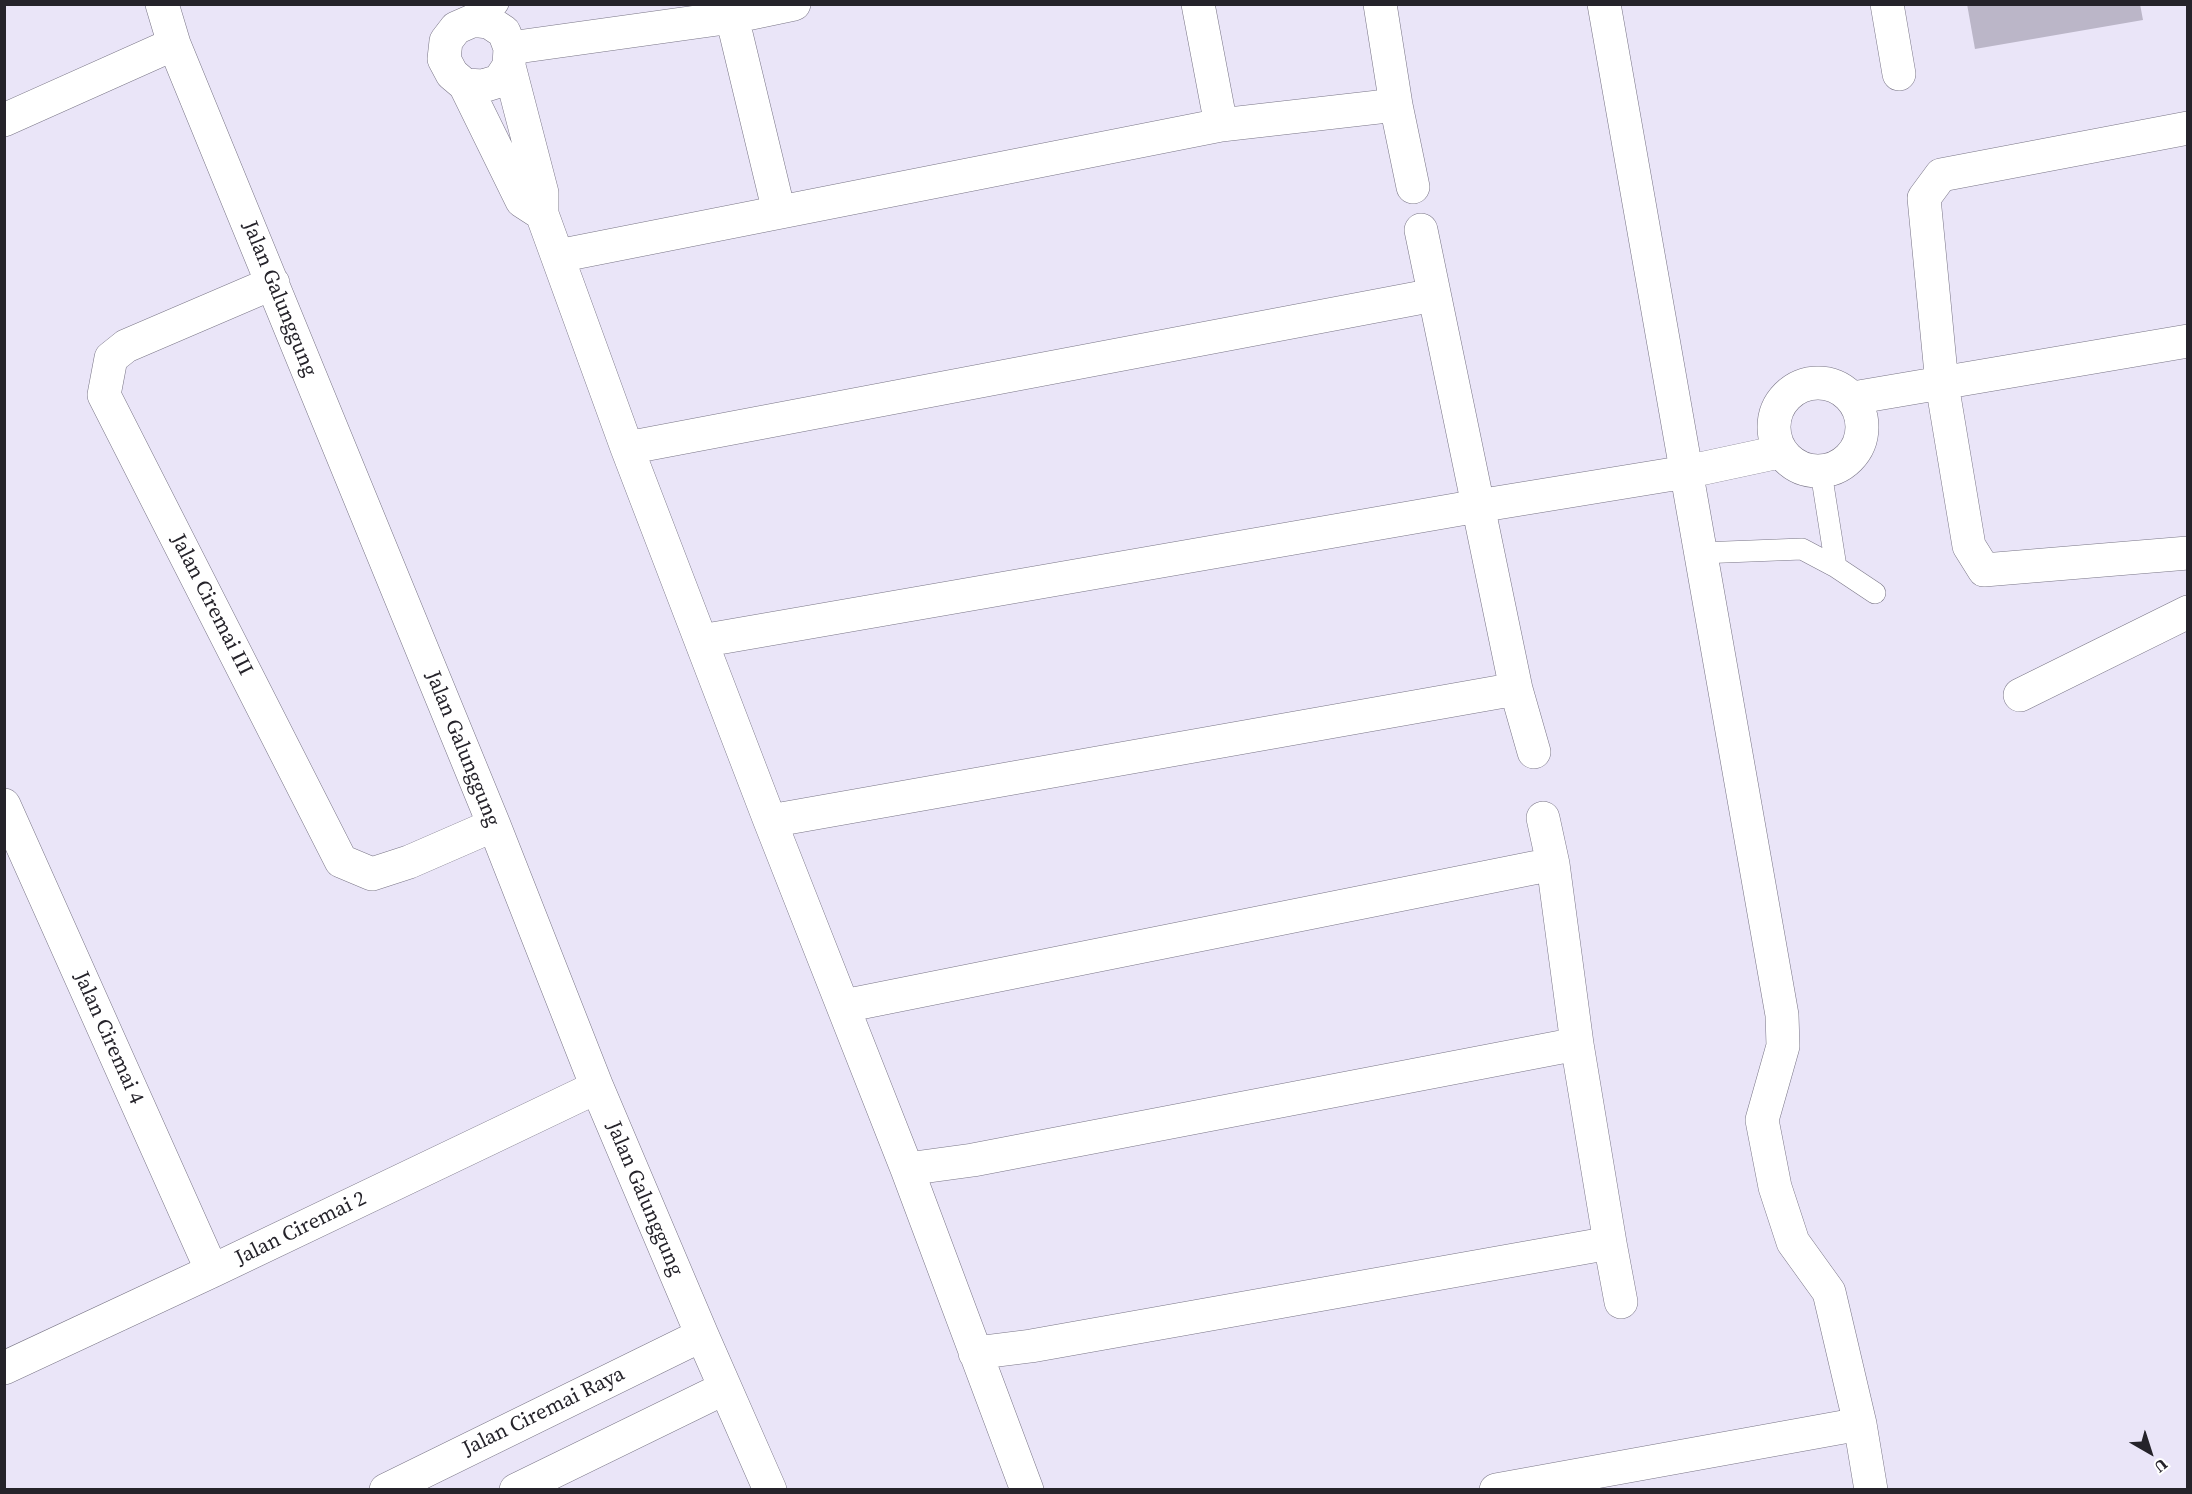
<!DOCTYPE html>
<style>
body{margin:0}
#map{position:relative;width:2192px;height:1494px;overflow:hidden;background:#eae5f8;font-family:"Source Serif 4",serif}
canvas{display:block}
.frame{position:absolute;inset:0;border:6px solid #25232a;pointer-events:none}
.north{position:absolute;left:2120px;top:1422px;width:60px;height:60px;-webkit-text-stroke:4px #fff;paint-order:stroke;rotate:141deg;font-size:16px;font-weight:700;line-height:24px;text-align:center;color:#25232a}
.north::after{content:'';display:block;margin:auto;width:21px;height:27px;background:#25232a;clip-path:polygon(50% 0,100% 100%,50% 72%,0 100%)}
</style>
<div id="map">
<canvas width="2192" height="1494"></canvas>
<div class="frame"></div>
<div class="north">U</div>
</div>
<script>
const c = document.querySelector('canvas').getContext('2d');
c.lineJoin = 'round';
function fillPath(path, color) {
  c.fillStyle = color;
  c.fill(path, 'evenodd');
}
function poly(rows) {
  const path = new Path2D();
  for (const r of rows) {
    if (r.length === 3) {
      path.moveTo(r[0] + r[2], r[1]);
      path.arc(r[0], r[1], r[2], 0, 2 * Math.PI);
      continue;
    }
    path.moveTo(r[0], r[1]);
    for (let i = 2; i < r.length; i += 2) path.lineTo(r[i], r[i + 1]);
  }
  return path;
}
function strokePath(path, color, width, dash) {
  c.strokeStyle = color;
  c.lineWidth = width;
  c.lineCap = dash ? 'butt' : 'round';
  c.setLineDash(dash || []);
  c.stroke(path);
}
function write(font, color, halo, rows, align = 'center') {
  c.font = font + ' "Source Serif 4",serif';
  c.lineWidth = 4.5;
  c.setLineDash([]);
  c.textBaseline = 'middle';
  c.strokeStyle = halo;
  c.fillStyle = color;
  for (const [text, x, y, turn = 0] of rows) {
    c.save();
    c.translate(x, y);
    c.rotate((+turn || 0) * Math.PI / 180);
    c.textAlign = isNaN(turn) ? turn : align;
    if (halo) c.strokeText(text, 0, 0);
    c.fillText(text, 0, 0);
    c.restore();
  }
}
fillPath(poly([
 [1967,4,2140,4,2143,20,1975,49]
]), '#bbb6c8');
const service = poly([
 [480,21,498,4],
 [1821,472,1836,567],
 [1700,553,1802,549,1836,567,1875,593]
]);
const minor = poly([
 [162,4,174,44,494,825,597,1087,702,1335,770,1490],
 [724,4,732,17,779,212],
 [1198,4,1221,125],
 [1380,4,1396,105,1413,187],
 [1604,4,1782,1015,1783,1046,1762,1120,1775,1187,1793,1242,1829,1292,1860,1424,1871,1490],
 [1887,4,1899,74],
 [510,48,732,17,794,4],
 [509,66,499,81,483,86,465,85,452,74,444,59,446,41,456,28,472,21,480,21,489,22,504,32,510,48,509,66,542,193,542,214,627,448,770,821,907,1169,1027,1490],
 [465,85,522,201,542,214],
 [4,120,174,44],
 [2188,128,1941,175,1924,198,1942,384,1969,546,1984,570,2188,553],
 [1421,230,1516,689,1534,752],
 [558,256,1221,125,1396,105],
 [273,283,126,346,111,358,104,395,341,861,372,874,409,862,494,825],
 [1818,427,44],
 [1853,398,2188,341],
 [627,448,1434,295],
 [701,641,1478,506,1686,472,1779,452],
 [2020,695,2188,612],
 [4,805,212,1271],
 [770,821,1516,689],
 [844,1006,1553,864],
 [907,1169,973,1160,1577,1044],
 [1610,1243,1621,1302],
 [975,1353,1031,1346,1610,1243,1577,1044,1553,864,1543,818],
 [4,1368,212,1271,597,1087],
 [386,1490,702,1335],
 [516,1490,725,1388],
 [1496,1490,1860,1424]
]);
strokePath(service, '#797586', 22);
strokePath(minor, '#797586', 34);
strokePath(service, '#fff', 21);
strokePath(minor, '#fff', 33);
write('21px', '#25232a', '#fff', [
 ["Jalan Galunggung",279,299,68],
 ["Jalan Ciremai III",211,605,63],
 ["Jalan Galunggung",462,749,68],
 ["Jalan Ciremai 4",108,1038,66],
 ["Jalan Galunggung",644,1199,67],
 ["Jalan Ciremai 2",301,1229,-26],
 ["Jalan Ciremai Raya",544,1412,-26]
]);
</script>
